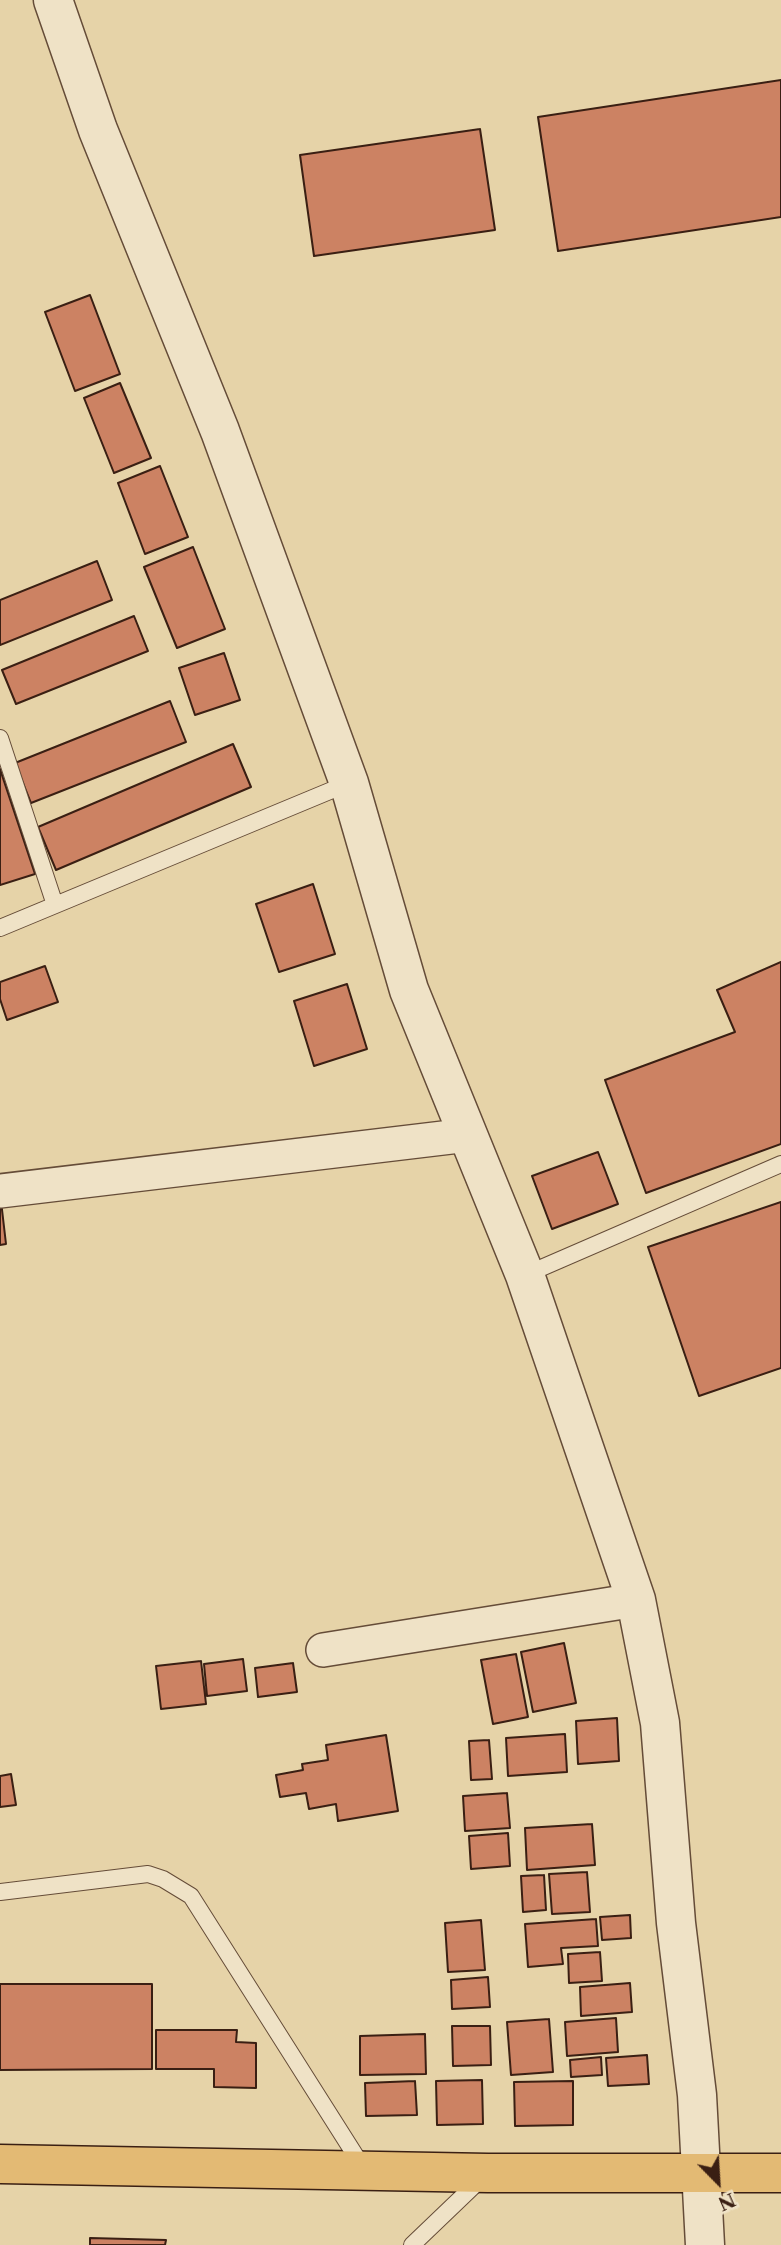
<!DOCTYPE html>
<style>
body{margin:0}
#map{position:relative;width:781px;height:2245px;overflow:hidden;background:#e6d3a8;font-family:"Libre Caslon Text",serif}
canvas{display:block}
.north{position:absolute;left:683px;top:2147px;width:70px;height:70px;-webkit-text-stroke:5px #efe2c6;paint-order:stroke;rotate:156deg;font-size:19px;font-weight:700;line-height:28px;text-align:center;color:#3a1f13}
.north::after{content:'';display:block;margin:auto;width:24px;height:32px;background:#3a1f13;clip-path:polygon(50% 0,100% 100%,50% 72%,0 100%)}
</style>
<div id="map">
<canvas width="781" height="2245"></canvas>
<div class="north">N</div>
</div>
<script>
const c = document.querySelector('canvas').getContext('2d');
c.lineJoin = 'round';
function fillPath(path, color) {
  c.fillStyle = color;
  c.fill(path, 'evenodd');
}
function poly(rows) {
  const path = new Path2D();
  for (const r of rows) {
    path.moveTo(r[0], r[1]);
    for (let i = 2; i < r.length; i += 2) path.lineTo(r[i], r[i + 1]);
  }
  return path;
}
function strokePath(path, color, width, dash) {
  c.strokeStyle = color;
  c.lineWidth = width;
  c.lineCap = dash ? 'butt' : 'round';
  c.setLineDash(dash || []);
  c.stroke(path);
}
const building = poly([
 [781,80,781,217,558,251,538,117,781,80],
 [480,129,495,230,314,256,300,155,480,129],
 [90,295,120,374,75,391,45,312,90,295],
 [120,383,151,458,114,473,84,398,120,383],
 [160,466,188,537,145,554,118,483,160,466],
 [193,547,225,629,177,648,144,567,193,547],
 [97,561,112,600,0,645,0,600,97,561],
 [134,616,148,651,16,704,2,670,134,616],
 [224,653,240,700,195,715,179,668,224,653],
 [170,701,186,742,31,803,15,763,170,701],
 [233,744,251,787,56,870,38,827,233,744],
 [0,769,35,874,0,885,0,769],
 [313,884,335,954,279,972,256,904,313,884],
 [781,962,781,1144,646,1193,605,1080,735,1032,717,990,781,962],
 [45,966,58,1002,7,1020,0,999,0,982,45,966],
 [347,984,367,1049,314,1066,294,1001,347,984],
 [598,1152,618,1204,552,1229,532,1176,598,1152],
 [1,1201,6,1244,0,1245,0,1202,1,1201],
 [781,1202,781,1368,699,1396,648,1247,781,1202],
 [564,1643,576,1703,533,1712,521,1652,564,1643],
 [516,1654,528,1717,493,1724,481,1660,516,1654],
 [243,1659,247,1691,207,1696,204,1664,243,1659],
 [201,1661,206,1704,161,1709,156,1666,201,1661],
 [293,1663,297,1692,258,1697,255,1668,293,1663],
 [617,1718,619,1761,578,1764,576,1721,617,1718],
 [565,1734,567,1772,508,1776,506,1738,565,1734],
 [386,1735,398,1811,338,1821,336,1804,309,1809,306,1793,280,1797,276,1775,303,1770,302,1764,328,1760,326,1745,386,1735],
 [489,1740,492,1779,471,1780,469,1741,489,1740],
 [11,1774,16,1805,0,1807,0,1776,11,1774],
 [507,1793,510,1828,465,1831,463,1796,507,1793],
 [592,1824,595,1865,527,1870,525,1828,592,1824],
 [508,1833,510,1866,471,1869,469,1836,508,1833],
 [587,1872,590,1912,552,1914,549,1874,587,1872],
 [544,1875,546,1910,523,1912,521,1876,544,1875],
 [630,1915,631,1938,602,1940,600,1917,630,1915],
 [596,1919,598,1946,561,1948,563,1964,528,1967,525,1924,596,1919],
 [481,1920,485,1970,448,1972,445,1923,481,1920],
 [600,1952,602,1981,569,1983,568,1954,600,1952],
 [488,1977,490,2007,452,2009,451,1980,488,1977],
 [630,1983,632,2012,581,2016,580,1987,630,1983],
 [0,1984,152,1984,152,2069,0,2070,0,1984],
 [616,2018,618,2052,567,2056,565,2022,616,2018],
 [549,2019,553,2072,511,2075,507,2022,549,2019],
 [452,2026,490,2026,491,2065,453,2066,452,2026],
 [156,2030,237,2030,236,2042,256,2043,256,2088,214,2087,214,2069,156,2069,156,2030],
 [425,2034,426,2074,360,2075,360,2036,425,2034],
 [647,2055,649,2084,608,2086,606,2058,647,2055],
 [601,2057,602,2075,571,2077,570,2060,601,2057],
 [482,2080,483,2124,437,2125,436,2081,482,2080],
 [415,2081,417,2115,366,2116,365,2083,415,2081],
 [573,2081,573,2125,515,2126,514,2082,573,2081],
 [90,2238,166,2240,165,2245,90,2245,90,2238]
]);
fillPath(building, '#cc8263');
strokePath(building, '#3a1f13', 2);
const service = poly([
 [0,738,55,905],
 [0,928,349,783],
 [525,1275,781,1164],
 [0,1892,148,1874,163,1879,191,1896,364,2169],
 [412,2245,483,2177]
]);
const minor = poly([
 [0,1191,468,1135],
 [323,1650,636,1600]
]);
const tertiary = poly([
 [53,0,98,130,220,431,349,783,409,990,525,1275,636,1600,660,1723,676,1923,697,2095,705,2245]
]);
const trunk = poly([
 [0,2164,488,2173,781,2173]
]);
strokePath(service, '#654c38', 18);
strokePath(minor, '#654c38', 36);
strokePath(tertiary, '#654c38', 41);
strokePath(trunk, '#3a1f13', 41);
strokePath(service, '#efe2c6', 16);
strokePath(minor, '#efe2c6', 33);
strokePath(tertiary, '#efe2c6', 38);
strokePath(trunk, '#e3ba74', 38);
</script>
